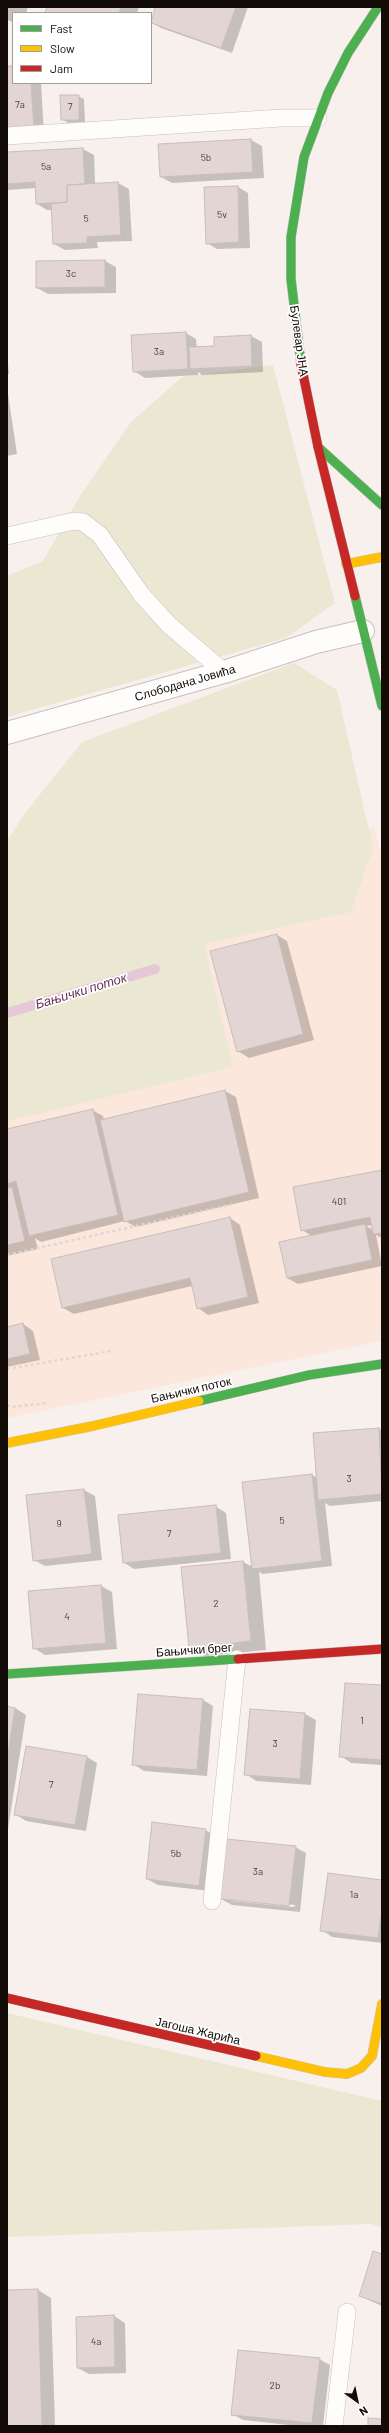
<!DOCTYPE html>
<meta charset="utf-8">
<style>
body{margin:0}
#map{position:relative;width:389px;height:2433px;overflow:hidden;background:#f8f0ec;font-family:Barlow,sans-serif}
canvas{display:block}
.frame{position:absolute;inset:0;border:8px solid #120b07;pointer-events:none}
.legend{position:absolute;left:12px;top:12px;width:140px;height:72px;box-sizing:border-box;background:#fff;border:1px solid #a09d9c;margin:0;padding:5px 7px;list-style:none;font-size:12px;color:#120b07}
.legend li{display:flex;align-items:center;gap:8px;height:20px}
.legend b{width:20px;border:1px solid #a09d9c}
.north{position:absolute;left:337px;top:2381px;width:40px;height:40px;-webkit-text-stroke:3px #fff;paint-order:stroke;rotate:147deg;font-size:11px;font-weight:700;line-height:16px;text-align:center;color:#120b07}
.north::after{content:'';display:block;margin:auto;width:14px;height:18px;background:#120b07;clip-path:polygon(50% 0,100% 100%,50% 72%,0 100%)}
</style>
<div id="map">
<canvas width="389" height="2433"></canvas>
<div class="frame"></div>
<ul class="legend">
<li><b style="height:5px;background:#4caf50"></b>Fast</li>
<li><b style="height:5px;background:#ffc107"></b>Slow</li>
<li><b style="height:5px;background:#c62828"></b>Jam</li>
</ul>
<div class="north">N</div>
</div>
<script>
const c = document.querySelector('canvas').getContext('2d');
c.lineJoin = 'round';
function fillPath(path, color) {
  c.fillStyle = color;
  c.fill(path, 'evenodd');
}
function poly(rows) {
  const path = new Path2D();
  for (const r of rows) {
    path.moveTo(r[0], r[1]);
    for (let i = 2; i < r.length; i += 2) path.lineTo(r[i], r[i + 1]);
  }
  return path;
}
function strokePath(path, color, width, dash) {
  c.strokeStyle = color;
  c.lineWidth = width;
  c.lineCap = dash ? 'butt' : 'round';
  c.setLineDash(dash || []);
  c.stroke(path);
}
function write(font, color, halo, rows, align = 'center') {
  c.font = font + ' Barlow,sans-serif';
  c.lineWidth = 3.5;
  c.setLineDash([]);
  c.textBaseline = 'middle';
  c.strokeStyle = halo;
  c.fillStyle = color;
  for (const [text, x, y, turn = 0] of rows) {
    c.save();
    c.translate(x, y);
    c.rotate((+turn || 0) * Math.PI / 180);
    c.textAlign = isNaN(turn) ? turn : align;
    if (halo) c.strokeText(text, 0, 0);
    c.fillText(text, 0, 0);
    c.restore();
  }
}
fillPath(poly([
 [374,826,382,859,382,1341,7,1418,7,992,261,888]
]), '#fce7dd');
fillPath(poly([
 [273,365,335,603,286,638,7,717,7,576,43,561,80,496,131,422,182,377],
 [294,663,337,690,373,848,351,912,204,944,233,1067,7,1121,7,841,25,813,82,742],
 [7,2013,382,2101,382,2227,371,2224,7,2237]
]), '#eae8d3');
fillPath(poly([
 [7,7,28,7,26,13,13,13,13,22,7,20],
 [48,7,139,7,137,13,46,13],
 [156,7,248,7,232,53,161,28,151,22],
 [7,67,13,67,13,83,41,83,44,134,7,136],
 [78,96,84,99,85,122,68,123,62,119],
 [251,140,262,146,264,178,172,183,161,177],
 [83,149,94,155,95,184,118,183,129,189,132,241,97,242,98,248,65,250,54,244,52,210,47,210,37,204,36,188,7,190,7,153],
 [238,187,248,193,250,248,217,249,207,243],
 [105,261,116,267,116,293,48,294,37,288],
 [186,333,196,339,197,348,215,347,251,336,262,342,263,372,202,375,198,372,198,375,145,378,134,371],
 [7,353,9,374,7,374],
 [7,387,17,454,7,456],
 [277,935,287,941,314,1040,249,1058,238,1051],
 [225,1091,236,1097,259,1198,136,1227,125,1221,41,1242,35,1238,38,1249,7,1256,7,1130,92,1110,103,1116,104,1120],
 [382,1171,382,1238,376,1235,382,1266,298,1284,287,1278,312,1236,302,1230],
 [371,1225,373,1230,366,1226],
 [230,1218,240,1225,259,1303,208,1315,198,1308,192,1286,74,1314,63,1308],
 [23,1324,33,1331,40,1360,7,1367,7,1328],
 [379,1429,382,1430,382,1501,330,1506,325,1503,332,1566,263,1574,259,1572,266,1650,205,1656,190,1647,243,1562,253,1567,312,1475,318,1478],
 [84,1490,95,1496,102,1560,45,1566,34,1560],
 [215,1506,226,1513,231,1559,134,1569,123,1562],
 [101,1586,112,1592,117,1649,45,1655,34,1648,29,1592],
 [382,1686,382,1765,351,1763,341,1756],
 [203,1700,213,1706,207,1776,144,1771,133,1764],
 [7,1707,15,1708,26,1715,8,1829],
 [251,1710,305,1714,316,1720,311,1785,256,1781,246,1774],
 [87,1757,97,1763,86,1831,26,1821,15,1814],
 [205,1830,216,1836,210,1891,158,1885,147,1879],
 [295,1847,306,1853,300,1912,232,1905,221,1899],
 [231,1899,295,1905,294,1907,231,1901],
 [382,1881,382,1943,332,1937,322,1930],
 [382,2255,382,2306,360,2296],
 [38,2290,51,2298,55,2426,7,2426,7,2291],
 [114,2316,125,2323,126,2373,89,2374,78,2368],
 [319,2359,330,2365,323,2426,298,2426,243,2420,232,2414]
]), '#0003');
strokePath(poly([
 [7,1013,155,969]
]), '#e6c7d8', 10);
const building = poly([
 [47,7,121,7,119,13,45,13,47,7],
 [155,7,236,7,221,48,151,23,155,7],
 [7,66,13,66,13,83,31,83,34,128,7,130,7,66],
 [60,95,79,95,79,120,61,120,60,95],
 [251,139,253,172,160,177,158,144,251,139],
 [83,148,85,184,67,185,67,202,36,204,35,182,7,184,7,152,83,148],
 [118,182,121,235,87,237,87,243,53,244,51,204,67,202,67,185,118,182],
 [238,186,239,242,206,244,204,187,238,186],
 [105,260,105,287,36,288,36,261,105,260],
 [186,332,188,369,133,372,131,335,186,332],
 [251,335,252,366,190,369,189,347,214,346,214,337,251,335],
 [277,934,303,1034,237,1052,210,951,277,934],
 [225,1090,249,1192,124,1222,100,1120,225,1090],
 [93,1109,118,1215,29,1236,16,1181,7,1184,7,1129,93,1109],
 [382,1170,382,1233,373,1234,370,1217,301,1231,293,1187,382,1170],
 [12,1187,25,1241,7,1245,7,1188,12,1187],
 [230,1217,248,1297,197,1309,190,1278,62,1308,51,1259,230,1217],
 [365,1224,372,1260,287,1278,279,1242,365,1224],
 [23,1323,30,1354,7,1359,7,1327,23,1323],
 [379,1428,382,1494,318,1500,313,1433,379,1428],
 [312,1474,322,1561,252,1569,242,1482,312,1474],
 [84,1489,92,1554,33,1561,26,1495,84,1489],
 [216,1505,221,1553,123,1563,118,1515,216,1505],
 [243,1561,251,1641,189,1648,181,1567,243,1561],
 [101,1585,106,1643,33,1649,28,1591,101,1585],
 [345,1683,382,1685,382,1760,339,1757,345,1683],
 [138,1694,203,1699,197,1770,132,1765,138,1694],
 [7,1706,15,1708,7,1761,7,1706],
 [250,1709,305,1713,300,1779,244,1775,250,1709],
 [26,1746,87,1756,75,1825,14,1815,26,1746],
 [152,1822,206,1829,199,1886,146,1879,152,1822],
 [226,1839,296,1846,289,1906,220,1899,226,1839],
 [328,1873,382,1880,382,1910,378,1938,320,1931,328,1873],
 [373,2251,382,2254,382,2304,359,2296,373,2251],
 [38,2289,42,2426,7,2426,7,2290,38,2289],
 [114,2315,115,2367,77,2368,76,2317,114,2315],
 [238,2350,320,2358,312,2423,231,2415,238,2350],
 [368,2418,382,2419,382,2426,368,2426,368,2418]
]);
fillPath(building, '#e2d5d3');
strokePath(building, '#c8bebd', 1);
const lane = poly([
 [7,136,281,118,318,118],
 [7,536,74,521,83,522,100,535,141,594,169,625,224,672],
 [212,1901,237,1659],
 [334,2426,347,2312]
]);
const street = poly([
 [7,733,224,672,316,642,363,631]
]);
const fast = poly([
 [301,364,291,279,291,237,304,157,328,93,348,53,378,7],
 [318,447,382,505],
 [355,596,382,706],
 [199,1401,309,1375,382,1364],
 [7,1674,238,1659]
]);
const slow = poly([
 [346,564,382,557],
 [7,1443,93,1426,199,1401],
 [256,2056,325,2072,347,2074,361,2068,372,2056,382,2004]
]);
const jam = poly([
 [301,364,318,447,355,596],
 [238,1659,382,1649],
 [7,1998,256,2056]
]);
strokePath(lane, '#c8c0bc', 18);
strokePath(street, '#c8c0bc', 24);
strokePath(fast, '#c8c0bc', 10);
strokePath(slow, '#c8c0bc', 10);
strokePath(jam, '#c8c0bc', 10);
strokePath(poly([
 [7,1255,234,1204],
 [7,1369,111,1351],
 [7,1405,12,1407,48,1403]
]), '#dbd8d7', 2.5, [3, 3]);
strokePath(lane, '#fefdfc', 17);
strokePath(street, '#fefdfc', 22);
strokePath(fast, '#4caf50', 9);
strokePath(slow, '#ffc107', 9);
strokePath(jam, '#c62828', 9);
write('10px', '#49413d', null, [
 ["7a",20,105],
 ["7",70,107],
 ["5b",206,158],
 ["5a",46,167],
 ["5v",222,215],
 ["5",86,219],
 ["3c",71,274],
 ["3a",159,352],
 ["401",339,1202],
 ["3",349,1479],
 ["5",282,1521],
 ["9",59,1524],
 ["7",169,1534],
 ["2",216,1604],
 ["4",67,1617],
 ["1",362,1721],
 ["3",275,1744],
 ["7",51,1785],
 ["5b",176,1854],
 ["3a",258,1872],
 ["1a",354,1895],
 ["4a",96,2342],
 ["2b",275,2386]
]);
write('12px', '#120b07', '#fff', [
 ["Булевар ЈНА",299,341,82],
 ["Слободана Јовића",185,683,-16],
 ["Бањички поток",191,1390,-13],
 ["Бањички брег",194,1650,-4],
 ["Јагоша Жарића",198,2031,13]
]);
write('italic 13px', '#673255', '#fff', [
 ["Бањички поток",81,991,-17]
]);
</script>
